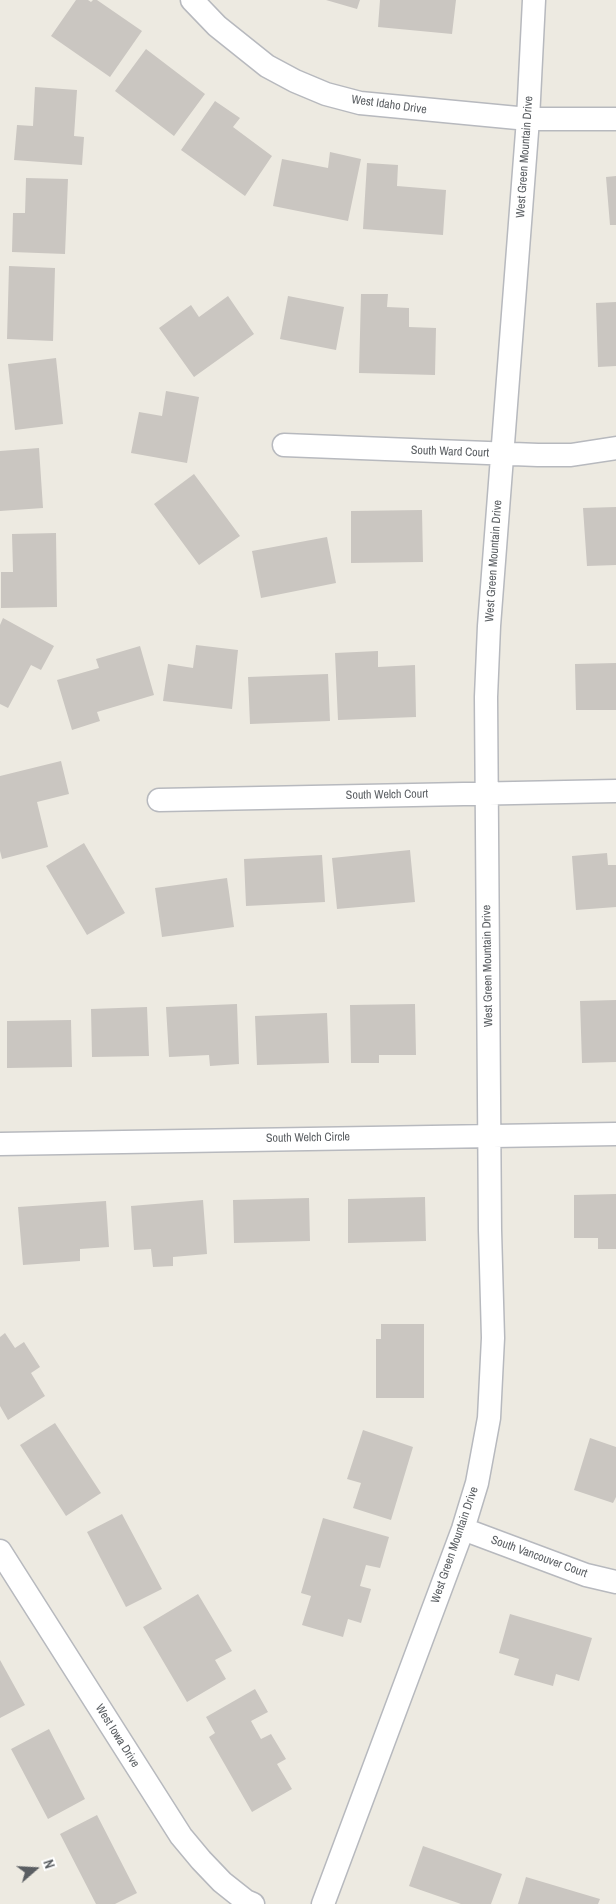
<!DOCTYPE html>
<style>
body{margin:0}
#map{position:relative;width:616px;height:1904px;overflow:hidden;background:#edeae1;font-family:"Archivo Narrow",sans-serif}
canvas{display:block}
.north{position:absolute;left:10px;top:1844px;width:50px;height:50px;-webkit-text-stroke:4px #fff;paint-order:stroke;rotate:71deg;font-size:14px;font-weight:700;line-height:20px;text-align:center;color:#5a5e62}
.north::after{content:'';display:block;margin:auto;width:18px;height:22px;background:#5a5e62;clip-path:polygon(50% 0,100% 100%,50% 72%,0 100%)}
</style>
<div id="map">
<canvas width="616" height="1904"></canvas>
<div class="north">N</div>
</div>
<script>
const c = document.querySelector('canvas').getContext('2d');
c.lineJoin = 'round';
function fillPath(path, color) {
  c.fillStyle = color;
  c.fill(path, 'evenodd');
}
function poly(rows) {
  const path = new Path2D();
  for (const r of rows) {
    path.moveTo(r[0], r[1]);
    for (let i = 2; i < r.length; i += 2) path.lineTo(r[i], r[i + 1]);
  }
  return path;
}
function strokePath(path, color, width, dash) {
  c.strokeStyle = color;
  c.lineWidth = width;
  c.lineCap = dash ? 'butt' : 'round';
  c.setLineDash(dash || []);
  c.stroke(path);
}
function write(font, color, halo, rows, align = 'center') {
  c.font = font + ' "Archivo Narrow",sans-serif';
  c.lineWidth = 4.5;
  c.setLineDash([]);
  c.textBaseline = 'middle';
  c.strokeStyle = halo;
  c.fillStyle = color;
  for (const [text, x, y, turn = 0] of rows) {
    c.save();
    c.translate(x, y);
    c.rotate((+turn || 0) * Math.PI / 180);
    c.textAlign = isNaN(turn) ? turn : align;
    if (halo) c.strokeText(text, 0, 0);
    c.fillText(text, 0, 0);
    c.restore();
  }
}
fillPath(poly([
 [76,0,88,0,91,2,93,0,97,0,142,31,110,77,51,36],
 [326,0,360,0,357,9],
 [380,0,456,0,452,34,378,27],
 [146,49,205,94,174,136,115,91],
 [35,87,77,90,74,136,84,137,82,165,14,160,17,125,33,126],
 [215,101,240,118,233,127,272,156,245,196,181,150],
 [330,152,361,159,348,221,273,206,282,159,328,168],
 [367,163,398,165,397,186,446,190,443,235,363,229],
 [616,176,616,225,610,225,606,177],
 [26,178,68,179,65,254,12,252,13,213,25,213],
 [9,266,55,268,53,341,7,339],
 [361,294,388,294,387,307,409,308,409,327,436,328,435,375,359,373],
 [228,296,254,334,194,377,159,328,191,305,199,317],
 [288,296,344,307,336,350,280,339],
 [616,302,616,366,598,367,596,303],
 [56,358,63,424,15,430,8,364],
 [166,391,199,397,187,463,131,453,139,412,162,416],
 [39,448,43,508,0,511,0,451],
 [194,474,240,536,199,565,154,504],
 [616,507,616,565,587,566,583,508],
 [422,510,423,562,351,563,351,511],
 [56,533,57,607,1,608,1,572,13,572,12,534],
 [327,537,336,583,261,598,252,551],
 [3,618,54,646,41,670,31,665,8,708,0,704,0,625],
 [196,645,238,650,232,709,163,701,168,664,193,668],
 [140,646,154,695,97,712,100,721,72,730,57,680,99,668,96,659],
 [378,651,378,667,415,665,416,717,338,720,335,653],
 [616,663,616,710,576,710,575,664],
 [328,674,330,721,250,724,248,677],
 [61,761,69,794,37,802,48,847,2,859,0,851,0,776],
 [84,843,125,913,87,935,46,866],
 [410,850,415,902,337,909,332,858],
 [607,853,608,865,616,865,616,907,576,910,572,856],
 [322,855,325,902,246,906,244,859],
 [227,878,234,927,162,937,155,888],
 [616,1000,616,1062,582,1063,580,1001],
 [237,1004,239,1064,210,1066,209,1055,169,1057,166,1007],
 [415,1004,416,1055,379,1055,379,1063,351,1063,350,1005],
 [147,1007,149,1056,92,1057,91,1009],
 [327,1013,329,1063,257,1065,255,1016],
 [71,1020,72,1067,7,1068,7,1021],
 [616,1194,616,1249,598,1249,598,1238,574,1238,574,1195],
 [425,1197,426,1241,348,1243,348,1199],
 [309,1198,310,1241,234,1243,233,1200],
 [203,1200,207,1254,173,1257,173,1266,153,1267,151,1249,134,1250,131,1206],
 [106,1201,109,1247,80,1249,80,1261,23,1265,18,1207],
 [381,1324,424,1324,424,1398,376,1398,376,1339,381,1339],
 [5,1333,15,1348,24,1342,40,1367,31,1373,45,1396,8,1420,0,1406,0,1337],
 [55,1423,101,1493,66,1516,20,1445],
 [363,1430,413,1447,391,1520,353,1508,361,1483,347,1479],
 [590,1438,616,1447,616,1497,613,1503,574,1490],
 [122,1514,162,1589,126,1607,87,1532],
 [323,1518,389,1537,380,1568,366,1565,360,1586,371,1589,361,1623,348,1619,343,1637,302,1625,311,1596,301,1593],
 [198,1594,232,1651,215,1660,226,1679,187,1702,143,1627],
 [510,1614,592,1638,579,1681,556,1674,553,1686,514,1675,519,1659,499,1653],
 [0,1660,25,1705,0,1718],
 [255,1689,268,1712,251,1721,261,1739,271,1734,286,1759,277,1764,292,1789,252,1812,209,1737,215,1733,206,1717],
 [49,1729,85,1799,48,1819,11,1749],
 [97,1815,137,1893,115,1904,96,1904,60,1834],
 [423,1846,502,1874,491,1904,461,1904,409,1886],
 [526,1877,600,1899,598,1904,518,1904]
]), '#cac6c1');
const street = poly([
 [192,0,217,26,267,66,295,81,326,94,360,103,528,119,616,119],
 [284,445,538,455,571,455,616,448],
 [159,800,616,791],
 [0,1144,616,1134],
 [463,1529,586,1575,616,1582],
 [0,1551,181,1836,201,1860,222,1882,246,1901,253,1904],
 [323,1904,463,1529,477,1483,489,1418,493,1338,490,1230,486,697,489,626,528,119,534,0]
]);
strokePath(street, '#b7b9be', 25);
strokePath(street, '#fff', 22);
write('12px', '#5a5e62', '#fff', [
 ["West Idaho Drive",389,105,8],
 ["West Green Mountain Drive",525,157,-86],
 ["South Ward Court",450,452,2],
 ["West Green Mountain Drive",494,561,-86],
 ["South Welch Court",387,795,-1],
 ["West Green Mountain Drive",488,966,-91],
 ["South Welch Circle",308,1138,-1],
 ["West Green Mountain Drive",455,1545,-71],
 ["South Vancouver Court",539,1557,20],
 ["West Iowa Drive",117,1736,58]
]);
</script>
